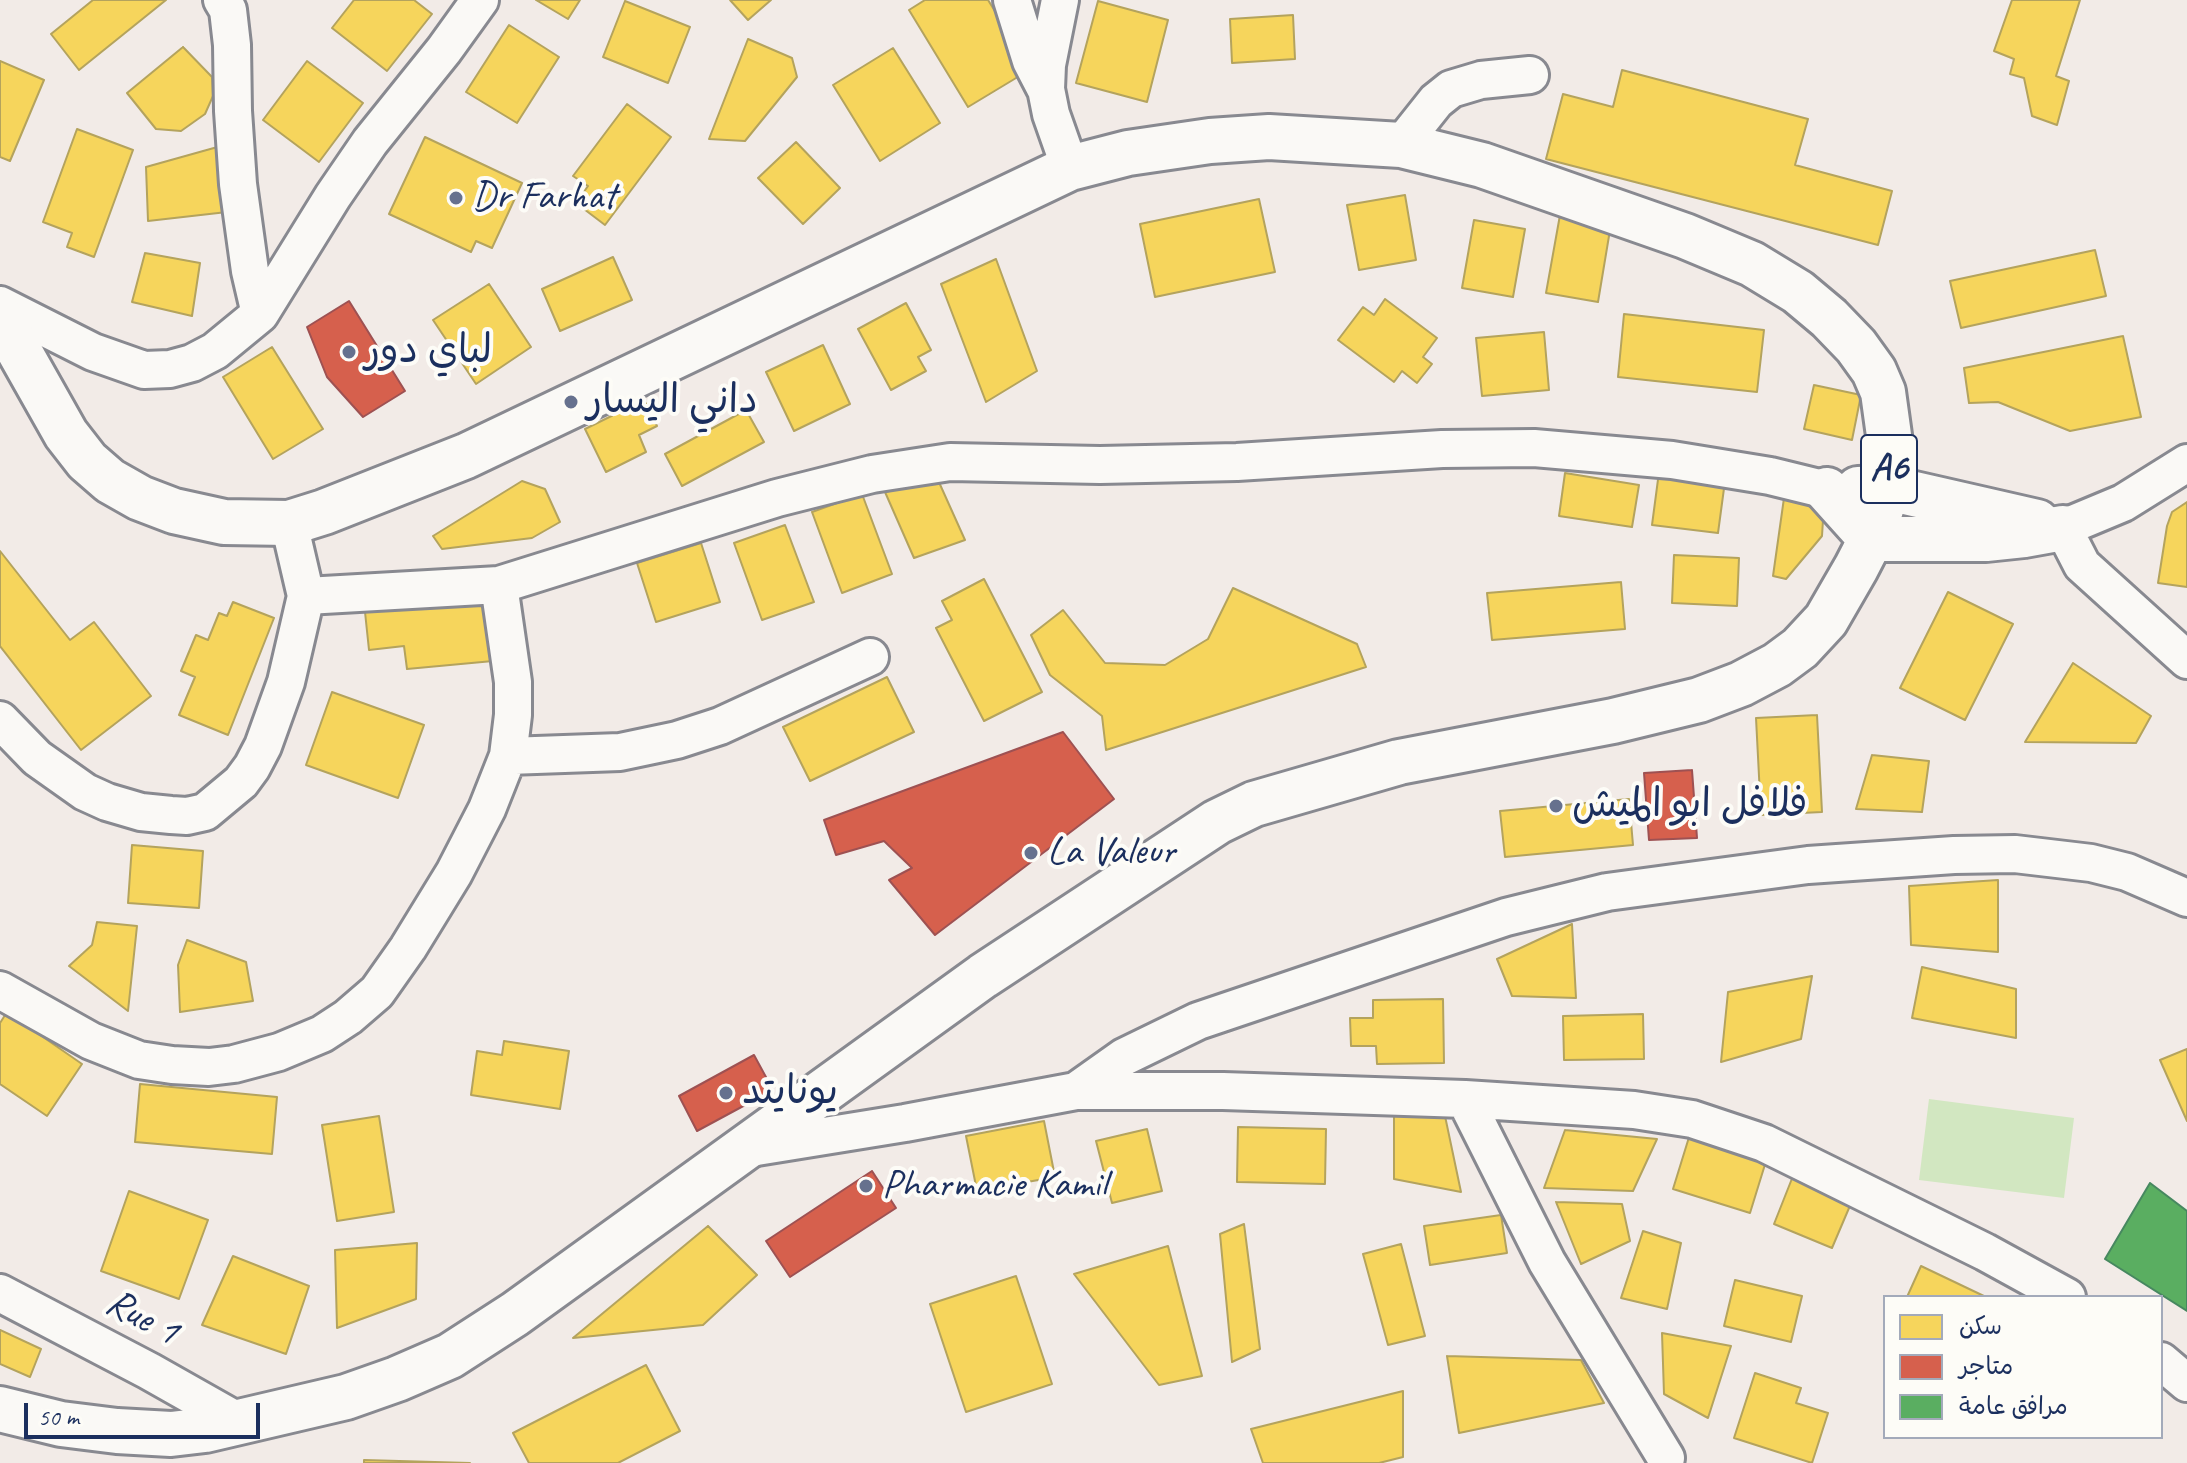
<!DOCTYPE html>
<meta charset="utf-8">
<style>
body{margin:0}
#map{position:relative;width:2187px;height:1463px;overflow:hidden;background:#f2ebe7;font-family:Caveat,"Playpen Sans Arabic",sans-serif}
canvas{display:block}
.legend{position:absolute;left:1883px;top:1295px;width:280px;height:144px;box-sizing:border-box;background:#fdfcf7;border:2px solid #a3aaba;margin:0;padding:10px 14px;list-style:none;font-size:24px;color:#1b2f5e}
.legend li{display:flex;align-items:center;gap:16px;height:40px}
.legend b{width:40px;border:2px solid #a3aaba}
.scale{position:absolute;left:24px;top:1403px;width:236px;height:36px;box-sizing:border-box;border:4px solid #1b2f5e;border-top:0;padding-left:10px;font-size:24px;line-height:28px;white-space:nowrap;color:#1b2f5e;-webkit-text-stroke:6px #fdfcf7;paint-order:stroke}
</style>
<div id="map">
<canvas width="2187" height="1463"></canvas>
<ul class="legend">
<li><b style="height:22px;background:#f6d55c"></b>سكن</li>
<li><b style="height:22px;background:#d6604d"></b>متاجر</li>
<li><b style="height:22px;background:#5aae61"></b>مرافق عامة</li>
</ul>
<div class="scale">50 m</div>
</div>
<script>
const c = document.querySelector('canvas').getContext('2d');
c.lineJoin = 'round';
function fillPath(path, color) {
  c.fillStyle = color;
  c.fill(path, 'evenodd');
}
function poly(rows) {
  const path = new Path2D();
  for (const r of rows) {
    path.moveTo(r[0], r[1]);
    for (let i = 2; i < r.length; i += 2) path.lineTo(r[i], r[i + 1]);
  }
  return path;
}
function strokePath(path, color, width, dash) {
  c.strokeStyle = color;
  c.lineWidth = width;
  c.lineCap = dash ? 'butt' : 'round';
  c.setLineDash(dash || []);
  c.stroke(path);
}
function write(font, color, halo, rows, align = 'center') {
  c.font = font + ' Caveat,"Playpen Sans Arabic",sans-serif';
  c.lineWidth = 8;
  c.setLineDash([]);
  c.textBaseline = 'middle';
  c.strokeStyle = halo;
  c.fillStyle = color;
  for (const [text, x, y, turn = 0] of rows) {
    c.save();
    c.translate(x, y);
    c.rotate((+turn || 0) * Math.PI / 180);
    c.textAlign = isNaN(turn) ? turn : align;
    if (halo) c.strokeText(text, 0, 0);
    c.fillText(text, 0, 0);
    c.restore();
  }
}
fillPath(poly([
 [1929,1099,2074,1118,2064,1198,1919,1180]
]), '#d2e7c1');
const homes = poly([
 [93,0,166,0,79,70,51,34,93,0],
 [354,0,414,0,432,14,387,71,332,28,354,0],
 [536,0,580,0,568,19,536,0],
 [730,0,771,0,748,20,730,0],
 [925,0,988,0,1031,69,968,107,909,10,925,0],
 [2012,0,2080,0,2056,76,2069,81,2057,125,2032,116,2024,78,2010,74,2014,59,1994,51,2012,0],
 [625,1,690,27,668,83,603,57,625,1],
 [1098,1,1168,20,1147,102,1076,83,1098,1],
 [1293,15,1295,59,1232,63,1230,19,1293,15],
 [509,25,559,57,517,123,466,92,509,25],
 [748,39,792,58,797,77,745,141,709,139,748,39],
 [183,47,212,77,213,96,205,114,181,131,156,129,127,93,183,47],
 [893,48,940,123,880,161,833,85,893,48],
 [0,61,44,80,10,161,0,157,0,61],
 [307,61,363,103,319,162,263,120,307,61],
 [1622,70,1808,119,1795,165,1892,191,1878,245,1546,159,1563,94,1613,107,1622,70],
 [627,104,671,137,605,225,576,203,588,186,573,176,627,104],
 [77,129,133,150,94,257,67,247,72,233,43,222,77,129],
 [425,137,522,183,492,248,476,241,471,252,389,214,425,137],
 [796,142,840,188,803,224,758,178,796,142],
 [221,146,227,212,148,221,146,167,221,146],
 [1405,195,1416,260,1359,270,1347,205,1405,195],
 [1259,199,1275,272,1155,297,1140,224,1259,199],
 [1560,215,1611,224,1598,302,1546,293,1560,215],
 [1474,220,1525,229,1513,297,1462,288,1474,220],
 [2095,250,2106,296,1961,328,1950,281,2095,250],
 [145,253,200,263,192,316,132,302,145,253],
 [613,257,632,300,560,331,542,289,613,257],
 [996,259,1037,371,986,402,941,284,996,259],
 [489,284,531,347,476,384,433,320,489,284],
 [1385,299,1437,338,1423,357,1432,364,1417,383,1402,371,1394,382,1338,340,1363,307,1374,315,1385,299],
 [906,303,931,350,918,357,926,371,891,390,858,329,906,303],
 [1624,314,1764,330,1757,392,1618,377,1624,314],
 [1544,332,1549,390,1482,396,1476,338,1544,332],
 [2123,336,2141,417,2070,431,1998,402,1969,403,1964,368,2123,336],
 [823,345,850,404,794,431,766,372,823,345],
 [272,347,323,429,273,459,223,377,272,347],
 [1814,385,1861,395,1852,440,1804,429,1814,385],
 [644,400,657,426,639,435,646,452,606,472,585,429,644,400],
 [746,410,764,442,682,486,665,454,746,410],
 [1659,472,1725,481,1718,533,1652,525,1659,472],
 [1565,473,1639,485,1632,527,1559,516,1565,473],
 [938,480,965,540,914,558,885,492,938,480],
 [522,481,545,489,560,522,532,538,442,549,433,536,522,481],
 [862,494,892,574,842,593,812,512,862,494],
 [1784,498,1824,504,1822,536,1786,579,1773,576,1784,498],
 [2187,502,2187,587,2158,583,2167,526,2172,512,2187,502],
 [785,525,814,602,762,620,734,543,785,525],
 [701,543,720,602,656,622,637,563,701,543],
 [0,551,70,640,94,622,151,696,81,750,0,646,0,551],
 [1674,555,1739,558,1737,606,1672,603,1674,555],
 [984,579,1042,692,984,721,936,628,952,620,942,601,984,579],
 [1621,582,1625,629,1492,640,1487,593,1621,582],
 [1233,588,1357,644,1366,667,1106,750,1102,716,1050,675,1031,635,1063,610,1105,663,1165,665,1208,639,1233,588],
 [1948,592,2013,624,1965,720,1900,688,1948,592],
 [487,599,493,661,407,669,404,646,369,650,365,612,487,599],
 [233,602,274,618,228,735,179,715,195,677,181,671,196,635,208,640,219,613,227,616,233,602],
 [2073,663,2151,716,2136,743,2025,742,2073,663],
 [887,677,914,732,810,781,783,727,887,677],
 [332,692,424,725,398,798,306,765,332,692],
 [1817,715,1822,812,1761,815,1756,718,1817,715],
 [1872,755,1929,761,1922,812,1856,809,1872,755],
 [1629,799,1633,845,1505,857,1500,811,1629,799],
 [132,845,203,851,199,908,128,903,132,845],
 [1998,880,1998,952,1911,945,1909,886,1998,880],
 [97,922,137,926,128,1011,69,966,92,945,97,922],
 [1572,924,1576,998,1512,996,1497,959,1572,924],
 [187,940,246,962,253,1001,180,1012,178,965,187,940],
 [1922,967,2016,989,2016,1038,1912,1018,1922,967],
 [1812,976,1801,1039,1721,1062,1728,992,1812,976],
 [1443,999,1444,1063,1377,1064,1376,1046,1351,1046,1350,1018,1373,1018,1373,1000,1443,999],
 [7,1012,82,1064,47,1116,0,1084,0,1023,7,1012],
 [1643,1014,1644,1059,1564,1060,1563,1016,1643,1014],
 [504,1041,569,1051,560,1109,471,1095,477,1051,502,1055,504,1041],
 [2187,1049,2187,1121,2160,1060,2187,1049],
 [140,1084,277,1097,272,1154,135,1142,140,1084],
 [379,1116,394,1212,337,1221,322,1125,379,1116],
 [1394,1116,1445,1116,1461,1192,1394,1179,1394,1116],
 [1044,1121,1055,1177,977,1191,966,1136,1044,1121],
 [1238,1127,1326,1129,1325,1184,1237,1182,1238,1127],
 [1147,1129,1162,1191,1112,1203,1096,1141,1147,1129],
 [1565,1130,1657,1139,1633,1191,1544,1188,1565,1130],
 [1690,1134,1767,1158,1750,1213,1673,1189,1690,1134],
 [1793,1176,1852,1201,1832,1248,1774,1224,1793,1176],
 [129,1191,208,1220,179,1299,101,1271,129,1191],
 [1556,1202,1622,1204,1630,1241,1581,1264,1556,1202],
 [1501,1215,1507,1253,1430,1265,1424,1226,1501,1215],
 [1244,1224,1260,1349,1232,1362,1220,1234,1244,1224],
 [708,1226,757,1275,703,1325,573,1338,708,1226],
 [1643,1231,1681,1243,1667,1309,1621,1298,1643,1231],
 [417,1243,416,1299,337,1328,335,1250,417,1243],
 [1401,1244,1425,1336,1388,1345,1363,1254,1401,1244],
 [1168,1246,1202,1376,1159,1385,1074,1274,1168,1246],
 [233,1256,309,1286,286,1354,202,1325,233,1256],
 [1921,1266,1986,1297,1907,1297,1921,1266],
 [1016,1276,1052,1384,966,1412,930,1304,1016,1276],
 [1735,1280,1802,1296,1791,1342,1724,1326,1735,1280],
 [0,1330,41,1349,30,1377,0,1364,0,1330],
 [1662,1333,1731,1346,1708,1418,1664,1394,1662,1333],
 [1447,1356,1581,1360,1604,1403,1459,1433,1447,1356],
 [646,1365,680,1431,618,1463,529,1463,513,1433,646,1365],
 [1755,1373,1801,1388,1796,1403,1828,1413,1812,1463,1734,1438,1755,1373],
 [1403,1391,1403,1457,1379,1463,1263,1463,1251,1429,1403,1391],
 [364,1460,470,1463,364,1463,364,1460]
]);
fillPath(homes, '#f6d55c');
strokePath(homes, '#b4a35d', 2);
const shops = poly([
 [349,301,405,391,363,417,327,377,307,327,349,301],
 [1063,732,1114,799,935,935,889,880,912,868,884,841,836,855,824,820,1063,732],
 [1692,770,1697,838,1649,840,1644,773,1692,770],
 [754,1055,773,1090,697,1131,679,1096,754,1055],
 [872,1171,896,1208,790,1277,766,1241,872,1171]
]);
fillPath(shops, '#d6604d');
strokePath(shops, '#9e5152', 2);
const public = poly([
 [2150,1183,2187,1211,2187,1311,2105,1259,2150,1183]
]);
fillPath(public, '#5aae61');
strokePath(public, '#478860', 2);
const minor = poly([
 [222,0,228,10,232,45,233,111,238,184,250,271,260,314],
 [1012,0,1031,61,1045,88],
 [1060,0,1047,65,1046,89,1051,114,1070,168],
 [1401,145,1436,101,1451,89,1481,80,1530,75],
 [0,305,93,352,144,370,170,369,192,363,215,351,260,314,333,196,370,142,444,50,480,0],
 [2187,463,2123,503,2063,528,2082,565,2187,660],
 [289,523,306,596,499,585,777,498,872,474,950,462,1100,465,1237,462,1442,449,1534,448,1672,460,1770,476,1827,490],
 [0,720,37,758,85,792,107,802,141,812,171,815,187,816,205,812,241,782,252,767,263,746,286,682,306,596],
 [508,756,620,752,677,740,720,726,870,657],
 [0,990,91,1041,139,1060,172,1065,209,1067,234,1064,279,1052,322,1034,348,1017,377,992,408,948,454,873,487,809,508,756,513,715,513,682,499,585],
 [1076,1091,1124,1057,1198,1021,1506,917,1607,892,1808,865,1954,855,2015,854,2091,863,2127,872,2187,898],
 [1465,1099,1547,1262,1666,1458],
 [744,1149,905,1123,1076,1091,1223,1091,1465,1099,1634,1110,1692,1119,1764,1143,1985,1252,2067,1297],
 [0,1293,149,1371,241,1423],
 [2161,1361,2187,1383]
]);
const highway = poly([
 [0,317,66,434,87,461,110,481,140,498,174,511,224,522,289,523,324,512,466,456,1070,168,1128,153,1210,141,1269,137,1401,145,1482,165,1685,236,1752,264,1798,292,1829,318,1856,346,1874,371,1883,392,1891,450,1888,488,1871,539,1856,568,1826,620,1800,648,1777,665,1741,684,1699,700,1613,721,1399,762,1254,804,1217,822,983,976,515,1314,450,1356,397,1379,346,1397,205,1430,171,1434,117,1431,61,1424,0,1409],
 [1858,489,1888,488,2037,522],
 [1827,490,1871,539,1986,539,2024,535,2063,528]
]);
strokePath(minor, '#888990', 42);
strokePath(highway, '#888990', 50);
strokePath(minor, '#faf9f6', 36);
strokePath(highway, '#faf9f6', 44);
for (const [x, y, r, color] of [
 [456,198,8,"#66718e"],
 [349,352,8,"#66718e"],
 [571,402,8,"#66718e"],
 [1556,806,8,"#66718e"],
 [1031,853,8,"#66718e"],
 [726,1093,8,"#66718e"],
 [866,1186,8,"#66718e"]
]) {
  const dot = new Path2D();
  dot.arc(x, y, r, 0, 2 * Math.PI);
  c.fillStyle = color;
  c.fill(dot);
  strokePath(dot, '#fdfcf7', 3);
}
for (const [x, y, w] of [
 [1889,469,56]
]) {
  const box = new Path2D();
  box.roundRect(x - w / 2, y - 34, w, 68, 6);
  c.fillStyle = '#fdfcf7';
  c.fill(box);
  strokePath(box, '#1b2f5e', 2);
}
write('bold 38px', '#1b2f5e', null, [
 ["A6",1889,469]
]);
write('40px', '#1b2f5e', '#fdfcf7', [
 ["Dr Farhat",472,198],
 ["لباي دور",365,352],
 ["داني اليسار",587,402],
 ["فلافل ابو الميش",1572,806],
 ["La Valeur",1047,853],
 ["يونايتد",742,1093],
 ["Pharmacie Kamil",882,1186]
], 'left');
write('40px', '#1b2f5e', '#fdfcf7', [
 ["Rue 1",142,1318,28]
]);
</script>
